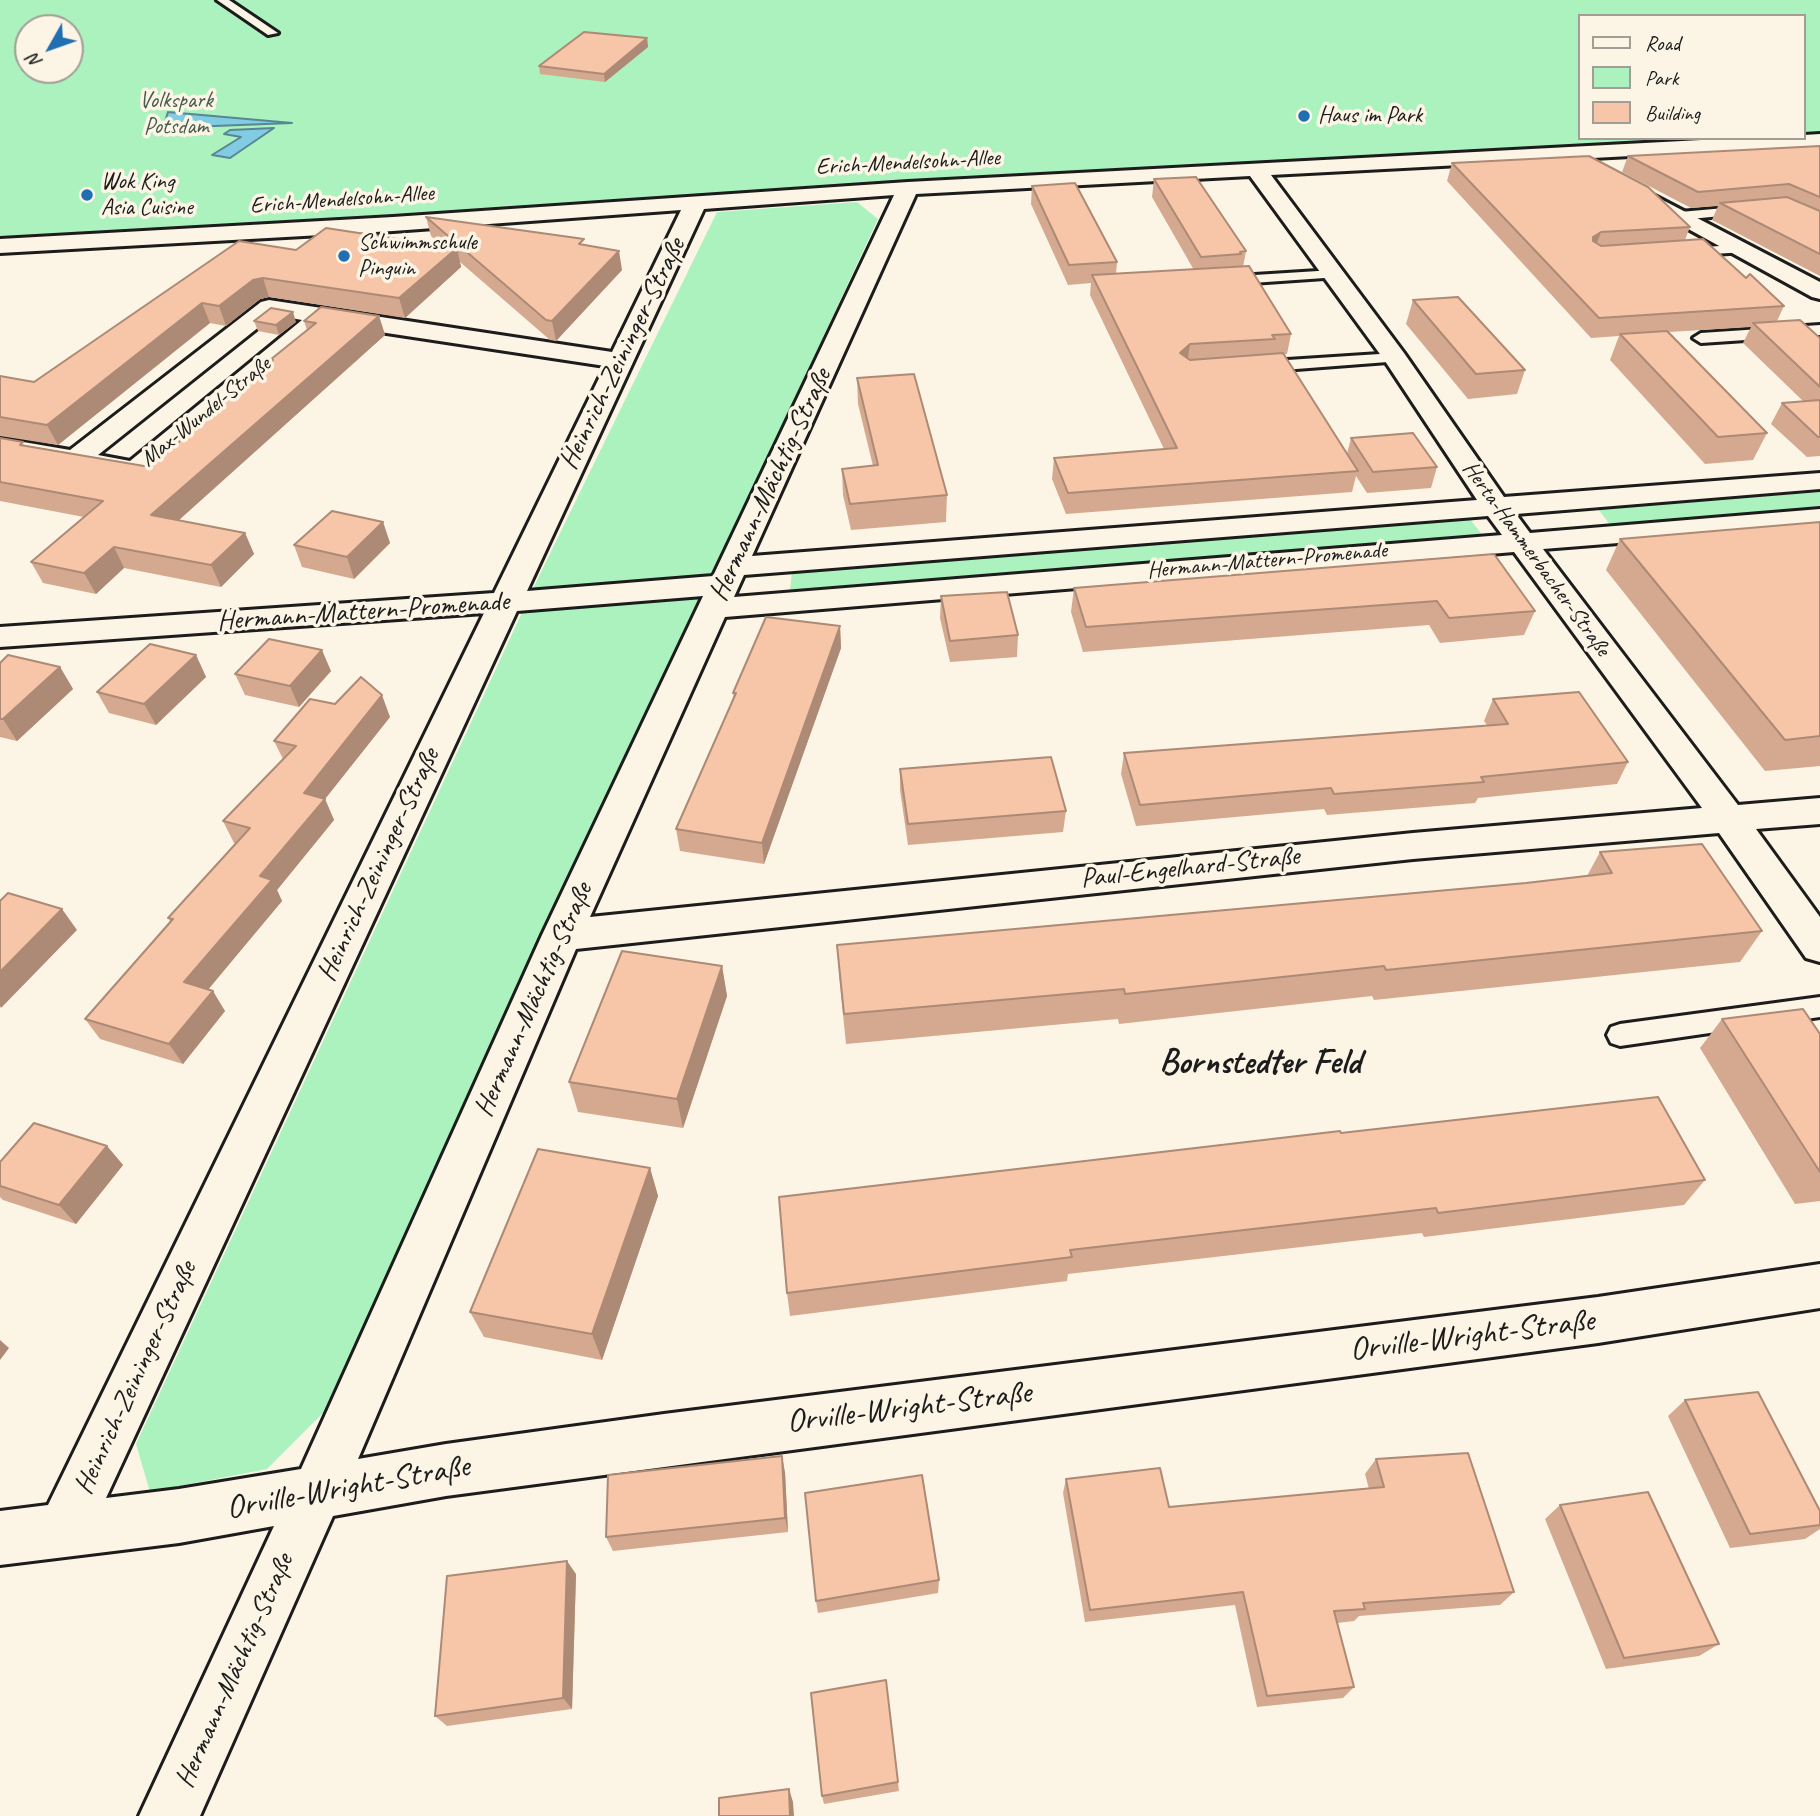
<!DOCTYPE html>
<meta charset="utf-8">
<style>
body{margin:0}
#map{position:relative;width:1820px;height:1816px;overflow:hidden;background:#fcf5e5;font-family:Caveat,sans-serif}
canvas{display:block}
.legend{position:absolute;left:1578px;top:14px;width:228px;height:126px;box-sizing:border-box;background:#fcf5e5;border:2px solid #a29e95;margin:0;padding:9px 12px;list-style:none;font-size:21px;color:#1c1c1c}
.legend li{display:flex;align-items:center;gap:14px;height:35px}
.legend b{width:35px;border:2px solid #a29e95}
.north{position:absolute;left:14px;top:14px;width:70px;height:70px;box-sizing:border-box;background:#fcf5e5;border:2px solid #a29e95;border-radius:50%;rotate:230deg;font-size:19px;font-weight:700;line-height:28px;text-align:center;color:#1c1c1c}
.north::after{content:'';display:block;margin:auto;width:24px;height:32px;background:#1f6fb2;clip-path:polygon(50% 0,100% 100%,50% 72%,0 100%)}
</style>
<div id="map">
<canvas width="1820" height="1816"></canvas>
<ul class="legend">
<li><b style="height:9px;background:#fcf5e5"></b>Road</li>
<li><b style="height:19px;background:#abf2be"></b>Park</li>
<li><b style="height:19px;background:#f7c5a7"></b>Building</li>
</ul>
<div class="north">N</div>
</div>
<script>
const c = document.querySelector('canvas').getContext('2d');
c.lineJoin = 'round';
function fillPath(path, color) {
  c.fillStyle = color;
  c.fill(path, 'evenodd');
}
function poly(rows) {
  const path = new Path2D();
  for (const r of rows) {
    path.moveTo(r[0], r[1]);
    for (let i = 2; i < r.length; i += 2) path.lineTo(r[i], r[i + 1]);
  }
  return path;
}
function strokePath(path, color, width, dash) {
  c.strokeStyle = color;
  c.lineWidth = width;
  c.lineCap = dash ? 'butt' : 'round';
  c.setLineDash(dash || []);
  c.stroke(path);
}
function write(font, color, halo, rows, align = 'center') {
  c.font = font + ' Caveat,sans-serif';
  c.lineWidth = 7;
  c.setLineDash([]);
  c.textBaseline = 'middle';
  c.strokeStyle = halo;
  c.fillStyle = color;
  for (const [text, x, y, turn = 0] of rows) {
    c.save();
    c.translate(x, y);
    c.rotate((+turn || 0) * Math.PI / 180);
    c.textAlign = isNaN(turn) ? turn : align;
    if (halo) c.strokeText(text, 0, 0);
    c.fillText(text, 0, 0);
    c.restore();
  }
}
fillPath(poly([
 [0,0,1820,0,1820,134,1804,135,1804,16,1580,16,1580,138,1738,138,863,187,0,239],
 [28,28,70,28,70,70,28,70],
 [857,202,878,219,323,1413,267,1469,150,1492,136,1444,539,576,717,212],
 [1820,492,1820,510,1611,526,1598,509],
 [1470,519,1483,536,790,590,792,571]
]), '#abf2be');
const water = poly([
 [168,112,292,123,163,128,168,112],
 [274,128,230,158,212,155,241,137,224,134,230,130,274,128]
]);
fillPath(water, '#82cce3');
strokePath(water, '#598693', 2);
const lane = poly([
 [217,0,229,0,278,33,268,35,217,0],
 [1747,206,1754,210,1752,213,1680,220,1673,216,1680,212,1747,206],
 [1740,245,1745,246,1747,249,1745,252,1682,256,1675,252,1682,248,1740,245],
 [1334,270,1339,271,1341,274,1339,277,1223,285,1216,281,1223,277,1334,270],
 [1820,325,1820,335,1701,343,1693,338,1701,333,1820,325],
 [1395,353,1401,355,1403,358,1401,361,1257,372,1249,367,1257,362,1395,353],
 [1820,997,1820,1017,1620,1046,1611,1043,1607,1035,1611,1027,1620,1024,1820,997]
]);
const street = poly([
 [1820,134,1820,146,1271,175,1404,353,1504,497,1820,473,1820,489,1516,514,1530,533,1820,509,1820,527,1543,549,1738,805,1820,798,1820,824,1756,829,1820,917,1820,962,1806,958,1719,833,1413,859,576,949,358,1459,446,1444,664,1414,1598,1297,1820,1264,1820,1308,1598,1343,446,1496,333,1516,200,1816,139,1816,274,1526,179,1543,0,1565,0,1511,48,1505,484,613,0,647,0,627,494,593,605,366,327,324,146,476,136,478,0,454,0,438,70,450,261,302,269,300,612,352,681,210,393,231,0,253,0,239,393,217,908,182,1739,138,1804,138,1804,135,1820,134],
 [1250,176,1385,361,1477,500,752,556,916,194,1250,176],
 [894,195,713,576,527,591,704,209,894,195],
 [274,315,302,320,130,461,98,455,274,315],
 [1488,516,1502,535,734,597,744,575,1488,516],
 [1514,552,1702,808,1413,833,590,917,725,617,1514,552],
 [703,596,542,935,301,1469,179,1489,106,1498,517,611,703,596],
 [1628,182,1820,282,1820,299,1812,297,1621,192,1617,188,1621,184,1628,182]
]);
strokePath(lane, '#1c1c1c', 6);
strokePath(street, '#1c1c1c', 6);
fillPath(lane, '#fcf5e5');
fillPath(street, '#fcf5e5');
fillPath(poly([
 [647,38,648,47,605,82,540,74,539,66],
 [1820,146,1820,276,1712,220,1718,206,1691,208,1622,172,1628,156],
 [1452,163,1690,227,1685,240,1746,278,1784,306,1777,321,1820,338,1820,456,1807,457,1771,424,1782,403,1804,402,1743,343,1751,327,1669,332,1767,433,1753,460,1705,464,1610,360,1619,336,1591,338,1447,181],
 [1154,179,1246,251,1243,267,1291,334,1287,354,1284,354,1347,454,1351,438,1437,467,1431,488,1367,493,1356,476,1352,492,1066,514,1052,479,1054,458,1164,449,1090,295,1091,283,1068,285,1031,204,1032,186,1117,262,1116,274,1194,270,1152,197],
 [426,217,585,245,622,270,556,341,550,340,460,262,461,267,405,318,269,297,260,299,226,326,210,323,58,445,0,436,0,376,34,382,296,250,441,245,431,236],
 [1413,300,1525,370,1517,394,1468,399,1406,324],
 [379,316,385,335,178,521,245,533,254,554,221,587,124,568,96,594,43,583,31,562,84,517,0,501,0,438,25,445,150,467,271,362,270,360,307,330,304,321],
 [254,321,296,322,279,335,258,331],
 [857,378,947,495,946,522,851,530,843,495,842,469,873,466,858,404],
 [383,522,390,543,354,579,302,567,294,545],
 [1820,522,1820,766,1765,771,1606,570,1620,539],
 [1494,554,1535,611,1524,635,1440,643,1429,625,1083,652,1071,612,1074,588],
 [941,596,1018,635,1017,657,950,662,940,618],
 [840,626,841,648,764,864,680,851,676,829,734,699,733,693],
 [196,655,206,677,156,725,109,713,97,692],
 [0,663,60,667,73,689,17,741,0,737],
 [331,671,299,707,245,695,235,674],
 [1493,699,1628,762,1617,784,1478,798,1475,803,1327,815,1324,809,1136,826,1121,774,1124,753,1487,725,1484,721],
 [390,717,325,799,334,820,277,890,282,901,208,989,225,1011,183,1064,100,1039,85,1019,170,921,168,918,236,843,234,843,223,821,283,759,274,741],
 [900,769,1066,811,1063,832,908,845,900,790],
 [1600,852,1762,931,1740,962,1374,1000,1372,996,1119,1024,1118,1019,846,1044,839,975,837,945,1526,883,1587,876],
 [722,966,727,996,683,1128,578,1112,569,1082],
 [1722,1019,1820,1034,1820,1201,1795,1204,1700,1048],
 [1341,1133,1705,1180,1684,1205,1424,1237,1422,1233,1068,1274,1067,1281,790,1316,787,1293],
 [107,1146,123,1165,76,1224,3,1200,0,1197,0,1162],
 [650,1168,658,1196,602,1360,484,1337,470,1312],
 [1685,1400,1820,1511,1820,1529,1805,1539,1730,1548,1668,1416],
 [1376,1459,1514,1592,1500,1605,1359,1616,1354,1621,1337,1623,1354,1687,1343,1698,1257,1707,1235,1605,1085,1622,1063,1493,1066,1479,1169,1507,1369,1489,1365,1474],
 [785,1472,788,1532,613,1551,606,1537],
 [1560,1505,1719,1644,1699,1656,1606,1669,1545,1519],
 [576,1574,572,1709,447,1726,435,1716],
 [939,1580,938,1593,818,1613,816,1601],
 [898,1782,899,1791,824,1804,822,1796]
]), '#d4a990');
fillPath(poly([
 [647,38,648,47,605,82,604,74],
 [1601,232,1594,251,1593,237],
 [457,248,461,267,405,318,399,298],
 [619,251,622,270,556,341,552,321],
 [263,278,269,297,260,299,226,326,219,306,253,280],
 [202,303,210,323,58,445,47,425],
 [293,312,296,322,279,335,276,325],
 [379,316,385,335,161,536,151,515],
 [1190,344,1187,364,1180,353],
 [383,522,390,543,354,579,347,557],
 [245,533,254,554,221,587,211,565],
 [114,547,124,568,96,594,84,573],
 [840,626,841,648,764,864,762,843],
 [322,650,331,671,299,707,290,686],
 [196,655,206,677,156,725,144,704],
 [60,667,73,689,17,741,3,719],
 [382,695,390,717,325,799,334,820,277,890,282,901,197,1003,184,982,260,876,304,793],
 [62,909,77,930,1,1008,0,1006,0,972],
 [722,966,727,996,683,1128,677,1099],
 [213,991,225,1011,183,1064,169,1044],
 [107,1146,123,1165,76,1224,59,1205],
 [650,1168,658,1196,602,1360,592,1334],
 [0,1340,9,1348,0,1360],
 [782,1456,785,1472,788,1532,785,1518],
 [567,1561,576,1574,572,1709,563,1698],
 [789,1789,793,1802,794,1816,790,1816]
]), '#ad8a75');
const building = poly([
 [584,32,647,38,604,74,539,66,584,32],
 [1820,146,1820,197,1789,184,1698,192,1628,156,1820,146],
 [1589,156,1648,187,1690,227,1601,232,1593,237,1593,241,1601,246,1703,239,1746,278,1750,274,1784,306,1599,318,1452,163,1589,156],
 [1196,177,1246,251,1240,252,1241,254,1201,257,1154,179,1196,177],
 [1075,183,1117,262,1069,265,1032,186,1075,183],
 [1787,197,1820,211,1820,254,1720,203,1787,197],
 [426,217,584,239,579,244,619,251,552,321,546,320,426,217],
 [326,228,457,248,399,298,263,278,253,280,219,306,202,303,47,425,0,417,0,376,34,382,239,241,296,250,326,228],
 [1249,266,1291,334,1272,335,1275,339,1190,344,1180,353,1190,360,1283,353,1358,471,1068,493,1054,458,1177,448,1092,275,1249,266],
 [1458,297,1525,370,1476,374,1413,300,1458,297],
 [321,307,379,316,151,515,245,533,211,565,114,547,84,573,31,562,103,501,0,482,0,438,23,442,20,445,150,467,273,360,270,360,316,323,304,321,321,307],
 [271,308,293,312,276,325,254,321,271,308],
 [1800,320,1820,338,1820,387,1753,323,1800,320],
 [1667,331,1767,433,1718,437,1620,334,1667,331],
 [914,374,947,495,850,504,842,469,878,465,857,378,914,374],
 [1820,400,1820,437,1818,437,1782,403,1820,400],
 [1413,433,1437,467,1373,472,1351,438,1413,433],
 [332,511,383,522,347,557,294,545,332,511],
 [1820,522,1820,736,1785,740,1620,539,1820,522],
 [1494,554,1535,611,1449,618,1437,601,1086,627,1074,588,1494,554],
 [1007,592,1018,635,950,641,941,596,1007,592],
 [766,617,840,626,762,843,676,829,736,693,733,693,766,617],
 [269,639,322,650,290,686,235,674,269,639],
 [150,644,196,655,144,704,97,692,150,644],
 [8,655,60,667,3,719,0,719,0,663,8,655],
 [361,677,382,695,304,793,325,799,260,876,272,880,184,982,213,991,169,1044,85,1019,173,919,168,918,250,828,223,821,296,746,274,741,310,699,335,704,361,677],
 [1579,692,1628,762,1481,777,1484,782,1334,794,1331,788,1140,805,1124,753,1508,724,1493,699,1579,692],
 [1051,757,1066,811,908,824,900,769,1051,757],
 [1702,844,1762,931,1386,970,1384,966,1125,994,1124,989,844,1014,837,945,1526,883,1612,873,1600,852,1702,844],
 [8,893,62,909,0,972,0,901,8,893],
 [622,951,722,966,677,1099,569,1082,622,951],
 [1803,1009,1820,1034,1820,1172,1722,1019,1803,1009],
 [1658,1097,1705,1180,1438,1213,1436,1208,1070,1250,1072,1257,787,1293,779,1197,1340,1131,1341,1133,1658,1097],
 [34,1123,107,1146,59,1205,0,1186,0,1162,34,1123],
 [538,1149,650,1168,592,1334,470,1312,538,1149],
 [1758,1392,1820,1511,1820,1525,1750,1534,1685,1400,1758,1392],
 [1468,1453,1514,1592,1363,1603,1365,1609,1334,1611,1354,1687,1267,1696,1243,1592,1090,1610,1066,1479,1160,1468,1169,1507,1384,1487,1376,1459,1468,1453],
 [782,1456,785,1518,606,1537,608,1475,782,1456],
 [922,1475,939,1580,816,1601,805,1493,922,1475],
 [1648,1492,1719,1644,1624,1658,1560,1505,1648,1492],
 [567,1561,563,1698,435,1716,447,1576,567,1561],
 [886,1680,898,1782,822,1796,811,1693,886,1680],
 [789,1789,790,1816,719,1816,719,1798,789,1789]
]);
fillPath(building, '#f7c5a7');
strokePath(building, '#ad8a75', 2);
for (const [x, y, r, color] of [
 [1304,116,7,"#1f6fb2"],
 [87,195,7,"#1f6fb2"],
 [344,256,7,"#1f6fb2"]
]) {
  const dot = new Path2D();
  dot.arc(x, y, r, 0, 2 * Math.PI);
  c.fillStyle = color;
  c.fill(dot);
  strokePath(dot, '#fcf5e5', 2.5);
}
write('23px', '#475c4d', '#fcf5e5', [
 ["Volkspark",176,101],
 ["Potsdam",176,127]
]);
write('23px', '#1c1c1c', '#fcf5e5', [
 ["Haus im Park",1318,116],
 ["Wok King",101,182],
 ["Asia Cuisine",101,208],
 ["Schwimmschule",358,243],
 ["Pinguin",358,269]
], 'left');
write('23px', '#1c1c1c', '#fcf5e5', [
 ["Erich-Mendelsohn-Allee",908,163,-3],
 ["Erich-Mendelsohn-Allee",342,200,-4],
 ["Max-Wundel-Straße",206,412,-39],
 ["Herta-Hammerbacher-Straße",1536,559,54],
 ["Hermann-Mattern-Promenade",1267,561,-5]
]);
write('28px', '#1c1c1c', '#fcf5e5', [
 ["Heinrich-Zeininger-Straße",623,354,-64],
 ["Hermann-Mächtig-Straße",771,485,-65],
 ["Hermann-Mattern-Promenade",363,612,-4],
 ["Heinrich-Zeininger-Straße",379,865,-65],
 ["Paul-Engelhard-Straße",1190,868,-6],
 ["Hermann-Mächtig-Straße",534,1000,-66],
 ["Heinrich-Zeininger-Straße",136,1378,-65],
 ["Hermann-Mächtig-Straße",235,1671,-66]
]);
write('33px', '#1c1c1c', '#fcf5e5', [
 ["Orville-Wright-Straße",1472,1336,-7],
 ["Orville-Wright-Straße",909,1408,-7],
 ["Orville-Wright-Straße",348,1488,-10]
]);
write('bold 35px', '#1c1c1c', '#fcf5e5', [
 ["Bornstedter Feld",1260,1064]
]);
</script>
